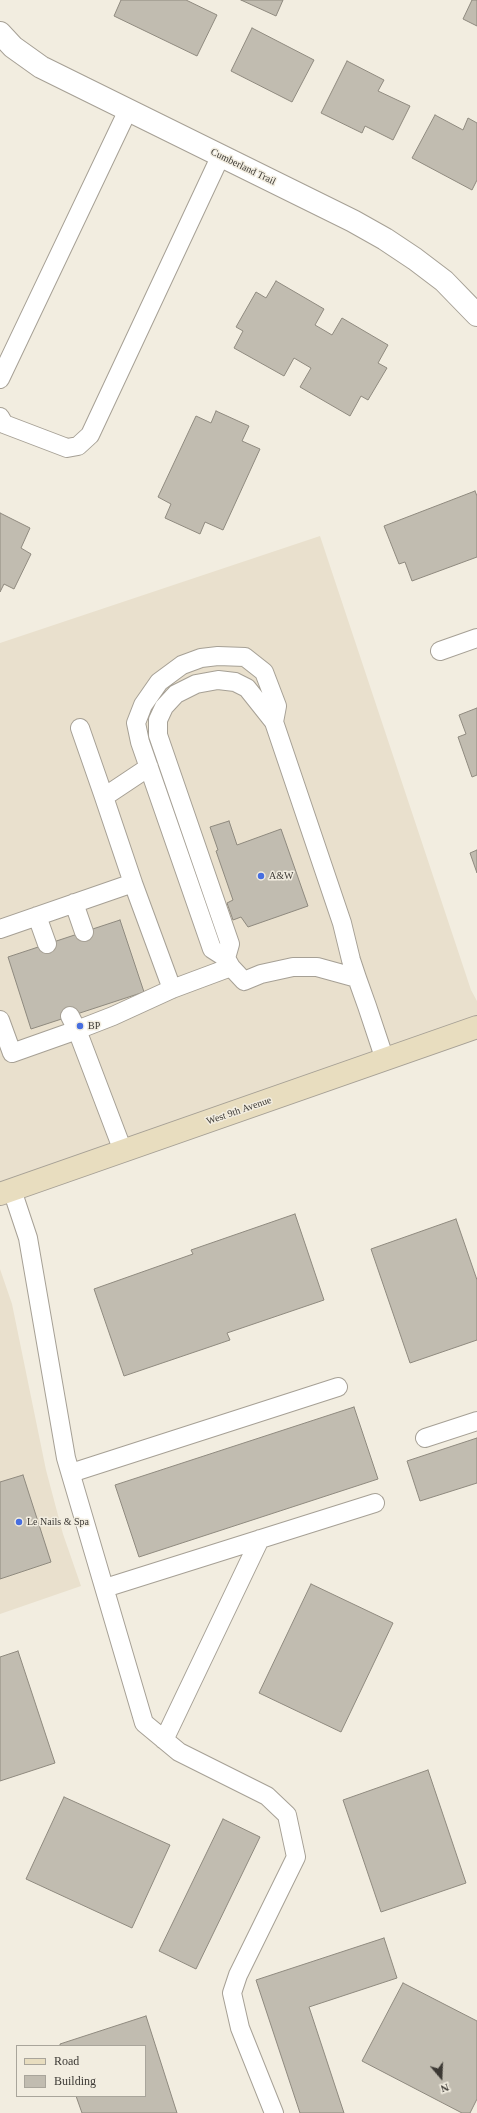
<!DOCTYPE html>
<style>
body{margin:0}
#map{position:relative;width:477px;height:2113px;overflow:hidden;background:#f2ede0;font-family:Georgia,serif}
canvas{display:block}
.legend{position:absolute;left:16px;top:2045px;width:130px;height:52px;box-sizing:border-box;background:#f2ede0;border:1px solid #a9a59b;margin:0;padding:5px 7px;list-style:none;font-size:12px;color:#3c3934}
.legend li{display:flex;align-items:center;gap:8px;height:20px}
.legend b{width:20px;border:1px solid #a9a59b}
.north{position:absolute;left:421px;top:2057px;width:40px;height:40px;-webkit-text-stroke:3px #f2ede0;paint-order:stroke;rotate:161deg;font-size:11px;font-weight:700;line-height:16px;text-align:center;color:#3c3934}
.north::after{content:'';display:block;margin:auto;width:14px;height:18px;background:#3c3934;clip-path:polygon(50% 0,100% 100%,50% 72%,0 100%)}
</style>
<div id="map">
<canvas width="477" height="2113"></canvas>
<ul class="legend">
<li><b style="height:5px;background:#e8ddbf"></b>Road</li>
<li><b style="height:11px;background:#c1bcb0"></b>Building</li>
</ul>
<div class="north">N</div>
</div>
<script>
const c = document.querySelector('canvas').getContext('2d');
c.lineJoin = 'round';
function fillPath(path, color) {
  c.fillStyle = color;
  c.fill(path, 'evenodd');
}
function poly(rows) {
  const path = new Path2D();
  for (const r of rows) {
    path.moveTo(r[0], r[1]);
    for (let i = 2; i < r.length; i += 2) path.lineTo(r[i], r[i + 1]);
  }
  return path;
}
function strokePath(path, color, width, dash) {
  c.strokeStyle = color;
  c.lineWidth = width;
  c.lineCap = dash ? 'butt' : 'round';
  c.setLineDash(dash || []);
  c.stroke(path);
}
function write(font, color, halo, rows, align = 'center') {
  c.font = font + ' Georgia,serif';
  c.lineWidth = 3;
  c.setLineDash([]);
  c.textBaseline = 'middle';
  c.strokeStyle = halo;
  c.fillStyle = color;
  for (const [text, x, y, turn = 0] of rows) {
    c.save();
    c.translate(x, y);
    c.rotate((+turn || 0) * Math.PI / 180);
    c.textAlign = isNaN(turn) ? turn : align;
    if (halo) c.strokeText(text, 0, 0);
    c.fillText(text, 0, 0);
    c.restore();
  }
}
fillPath(poly([
 [320,536,471,990,477,1001,477,1027,0,1194,0,643],
 [0,1269,12,1304,46,1470,63,1534,81,1586,0,1614]
]), '#e9e0cd');
const building = poly([
 [121,0,186,0,217,15,197,56,114,16,121,0],
 [241,0,283,0,276,16,241,0],
 [472,0,477,0,477,26,463,19,472,0],
 [252,28,314,60,292,102,231,71,252,28],
 [347,61,384,80,378,91,410,106,393,140,365,126,362,133,321,113,347,61],
 [435,115,463,130,468,118,477,123,477,180,472,190,412,158,435,115],
 [276,281,324,309,315,325,332,335,342,318,388,345,378,363,387,368,368,400,361,396,350,416,300,387,311,368,294,358,284,376,234,348,243,331,236,327,256,292,266,298,276,281],
 [216,411,249,426,242,441,260,449,223,530,205,522,200,534,165,518,171,504,158,497,196,416,211,423,216,411],
 [475,491,477,496,477,557,412,581,405,562,399,564,384,526,475,491],
 [0,513,30,528,21,548,31,554,14,589,4,584,0,592,0,513],
 [477,708,477,775,472,777,458,737,466,734,459,715,477,708],
 [229,821,237,845,281,829,308,906,248,927,241,917,233,920,227,903,233,900,216,851,218,850,210,827,229,821],
 [477,850,477,873,470,853,477,850],
 [120,920,144,992,31,1029,8,957,120,920],
 [295,1214,324,1300,227,1333,230,1340,124,1376,94,1289,193,1254,191,1250,295,1214],
 [456,1219,477,1280,477,1340,410,1363,371,1249,456,1219],
 [354,1407,378,1479,139,1557,115,1485,354,1407],
 [477,1438,477,1483,420,1501,407,1461,477,1438],
 [23,1475,51,1562,0,1579,0,1482,23,1475],
 [311,1584,393,1623,341,1732,259,1693,311,1584],
 [18,1651,55,1763,0,1781,0,1657,18,1651],
 [428,1770,466,1883,381,1912,343,1800,428,1770],
 [64,1797,170,1845,132,1928,26,1879,64,1797],
 [223,1819,260,1837,196,1969,159,1951,223,1819],
 [384,1938,397,1978,309,2007,344,2113,300,2113,256,1980,384,1938],
 [403,1983,477,2021,477,2099,470,2113,462,2113,362,2061,403,1983],
 [146,2016,177,2113,82,2113,76,2096,145,2096,145,2046,60,2046,60,2044,146,2016]
]);
fillPath(building, '#c1bcb0');
strokePath(building, '#8f8a7f', 1);
const lane = poly([
 [0,379,128,110],
 [0,417,4,424,67,448,78,446,90,435,221,155],
 [440,651,477,638],
 [80,728,104,797],
 [133,883,104,797,149,767],
 [74,903,84,932],
 [37,916,47,944],
 [0,929,133,883,172,989],
 [226,958,230,944,158,735,158,720,164,707,176,694,196,684,218,680,235,682,247,688,274,722],
 [357,978,317,967,293,967,261,974,244,981,231,967,226,958,212,949,140,742,136,723,143,705,159,682,182,665,201,658,218,656,245,657,264,672,277,706,274,722,342,923,351,960,357,978,367,1006,385,1060],
 [0,1020,12,1053,77,1030,70,1016],
 [123,1151,77,1030,113,1016,172,989,231,967],
 [12,1190,28,1238,66,1458,144,1723,179,1752,267,1796,287,1815,296,1857,238,1975,232,1993,240,2028,274,2113],
 [425,1438,477,1421],
 [71,1473,338,1387],
 [105,1588,375,1503],
 [164,1740,260,1539]
]);
const street = poly([
 [0,33,13,47,41,67,353,221,385,239,415,259,444,281,477,315]
]);
const secondary = poly([
 [0,1194,477,1027]
]);
strokePath(lane, '#a6a095', 20);
strokePath(street, '#a6a095', 24);
strokePath(secondary, '#a6a095', 24);
strokePath(lane, '#fff', 18);
strokePath(street, '#fff', 22);
strokePath(secondary, '#e8ddbf', 22);
for (const [x, y, r, color] of [
 [261,876,4,"#476ee0"],
 [80,1026,4,"#476ee0"],
 [19,1522,4,"#476ee0"]
]) {
  const dot = new Path2D();
  dot.arc(x, y, r, 0, 2 * Math.PI);
  c.fillStyle = color;
  c.fill(dot);
  strokePath(dot, '#f2ede0', 1.5);
}
write('10px', '#3c3934', '#f2ede0', [
 ["Cumberland Trail",243,167,26],
 ["West 9th Avenue",239,1111,-19]
]);
write('10px', '#3c3934', '#f2ede0', [
 ["A&W",269,876],
 ["BP",88,1026],
 ["Le Nails & Spa",27,1522]
], 'left');
</script>
